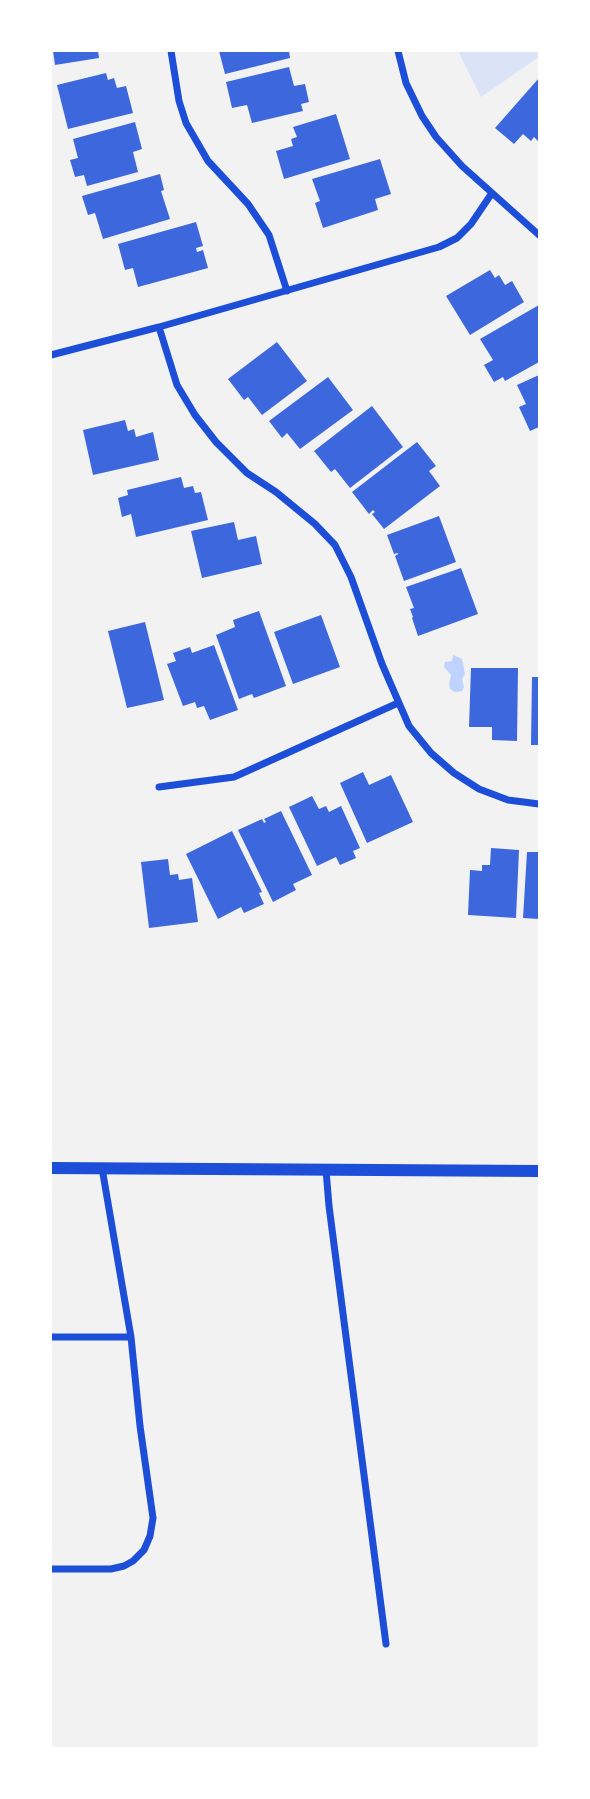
<!DOCTYPE html>
<style>
body{margin:0}
#map{position:relative;width:590px;height:1799px;overflow:hidden;background:#f2f2f2;font-family:Helvetica,sans-serif}
canvas{display:block}
.frame{position:absolute;inset:0;border:52px solid #fff;pointer-events:none}
</style>
<div id="map">
<canvas width="590" height="1799"></canvas>
<div class="frame"></div>
</div>
<script>
const c = document.querySelector('canvas').getContext('2d');
c.lineJoin = 'round';
function fillPath(path, color) {
  c.fillStyle = color;
  c.fill(path, 'evenodd');
}
function poly(rows) {
  const path = new Path2D();
  for (const r of rows) {
    path.moveTo(r[0], r[1]);
    for (let i = 2; i < r.length; i += 2) path.lineTo(r[i], r[i + 1]);
  }
  return path;
}
function strokePath(path, color, width, dash) {
  c.strokeStyle = color;
  c.lineWidth = width;
  c.lineCap = dash ? 'butt' : 'round';
  c.setLineDash(dash || []);
  c.stroke(path);
}
fillPath(poly([
 [458,51,539,51,539,57,481,97]
]), '#dbe4f7');
fillPath(poly([
 [453,655,462,659,465,674,462,679,464,687,462,691,455,692,450,689,449,684,451,675,444,667,445,662,452,661]
]), '#bfd3fe');
fillPath(poly([
 [53,51,98,51,99,58,55,65],
 [219,51,289,51,290,58,225,74],
 [289,67,294,86,305,84,309,102,301,104,303,111,252,123,247,105,232,108,226,82],
 [106,73,108,80,114,78,117,88,126,86,133,113,68,129,57,85],
 [539,78,539,142,534,137,531,141,523,134,514,144,495,128],
 [336,114,350,159,284,179,276,151,293,146,291,139,297,137,293,127],
 [135,122,142,149,133,152,138,172,87,186,84,175,75,177,70,160,78,158,73,139],
 [380,159,391,194,375,199,378,210,323,228,315,203,320,201,312,179],
 [160,174,164,190,161,191,170,219,103,239,95,213,88,215,82,196],
 [196,222,203,246,196,248,197,252,203,250,208,268,138,287,133,268,125,270,118,244],
 [490,270,495,278,499,275,505,285,512,281,524,302,470,335,446,296],
 [539,305,539,362,505,381,503,377,494,382,484,365,493,360,480,339],
 [277,342,307,381,262,415,248,397,244,400,228,379],
 [539,375,539,427,530,431,519,407,526,404,517,385],
 [328,377,353,410,300,449,287,433,282,438,269,421],
 [372,406,403,447,350,488,335,469,331,472,314,451],
 [125,420,128,431,134,429,136,437,153,432,159,460,93,475,83,430],
 [417,442,436,466,429,471,440,486,384,529,372,514,375,512,373,510,369,514,352,492],
 [181,477,184,488,193,486,195,493,201,492,208,520,136,537,131,514,122,517,118,498,128,495,127,490],
 [439,516,456,562,404,581,395,556,398,554,398,553,394,554,387,535],
 [234,522,238,540,256,536,262,564,202,578,191,531],
 [461,568,478,614,418,636,412,618,413,617,410,609,414,608,406,587],
 [259,611,286,686,254,698,252,694,239,699,216,635,235,627,233,620],
 [321,615,340,667,293,684,274,632],
 [145,622,164,700,127,708,108,631],
 [214,645,238,710,210,720,204,706,197,708,195,702,183,706,167,664,176,661,173,653,190,647,192,653],
 [471,668,518,668,517,741,492,740,492,727,469,727],
 [532,677,539,677,539,745,531,745],
 [363,772,369,785,391,775,413,822,367,843,340,783],
 [312,796,319,809,326,806,329,812,341,806,360,848,353,851,356,858,340,865,336,857,317,866,289,807],
 [281,811,312,875,293,884,296,890,273,902,238,830,262,819,264,823,266,822,264,819],
 [232,831,262,892,259,893,264,904,244,913,241,907,218,919,186,854],
 [491,848,519,850,516,918,468,915,470,870,482,871,482,865,490,865],
 [527,852,539,852,539,919,523,918],
 [168,859,170,875,178,874,179,880,192,878,198,922,149,928,141,862]
]), '#3d67dc');
strokePath(poly([
 [171,51,179,101,186,123,208,161,248,204,269,235,287,291],
 [398,51,406,83,422,116,436,137,462,166,539,235],
 [159,327,177,385,195,415,216,442,247,473,276,492,315,524,335,545,351,577,382,664,409,726,431,753,454,773,479,789,508,800,539,804],
 [51,355,159,327,439,247,457,238,471,224,492,193],
 [159,787,234,777,398,703],
 [326,1170,329,1206,386,1644],
 [51,1337,131,1337],
 [51,1569,111,1569,124,1566,133,1561,144,1550,150,1536,153,1518,140,1426,131,1337,102,1168]
]), '#1d4ed8', 7);
strokePath(poly([
 [51,1168,539,1171]
]), '#1d4ed8', 12);
</script>
